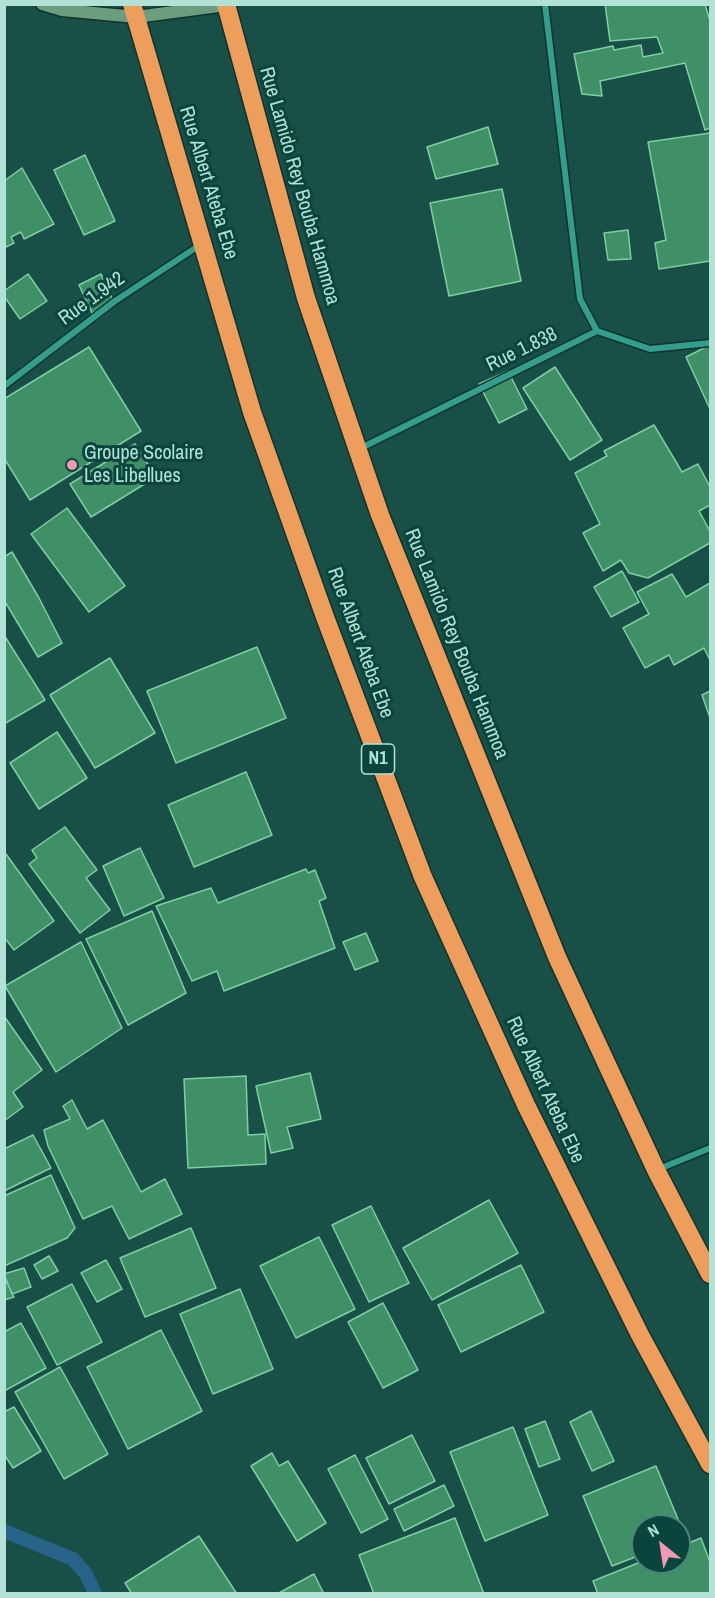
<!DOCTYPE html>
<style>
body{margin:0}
#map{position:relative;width:715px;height:1598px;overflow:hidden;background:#185047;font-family:"Archivo Narrow",sans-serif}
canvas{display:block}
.frame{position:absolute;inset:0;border:6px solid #b2e1d6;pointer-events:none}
.north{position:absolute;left:631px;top:1514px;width:60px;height:60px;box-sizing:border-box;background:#09453c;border:2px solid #4d837a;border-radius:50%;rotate:330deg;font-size:16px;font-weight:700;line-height:24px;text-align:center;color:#b2e1d6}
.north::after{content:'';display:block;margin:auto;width:21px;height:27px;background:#f09ab5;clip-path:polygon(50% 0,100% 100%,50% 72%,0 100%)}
</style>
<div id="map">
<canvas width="715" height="1598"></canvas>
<div class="frame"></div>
<div class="north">N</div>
</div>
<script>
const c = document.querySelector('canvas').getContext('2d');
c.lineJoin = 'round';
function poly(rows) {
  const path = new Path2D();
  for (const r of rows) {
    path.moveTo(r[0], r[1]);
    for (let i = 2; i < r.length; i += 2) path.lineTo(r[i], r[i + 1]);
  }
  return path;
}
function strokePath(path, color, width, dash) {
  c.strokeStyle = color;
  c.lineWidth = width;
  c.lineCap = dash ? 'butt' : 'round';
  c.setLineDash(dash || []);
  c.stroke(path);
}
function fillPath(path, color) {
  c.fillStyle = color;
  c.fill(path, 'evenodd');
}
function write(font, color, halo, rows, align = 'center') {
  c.font = font + ' "Archivo Narrow",sans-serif';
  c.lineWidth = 6;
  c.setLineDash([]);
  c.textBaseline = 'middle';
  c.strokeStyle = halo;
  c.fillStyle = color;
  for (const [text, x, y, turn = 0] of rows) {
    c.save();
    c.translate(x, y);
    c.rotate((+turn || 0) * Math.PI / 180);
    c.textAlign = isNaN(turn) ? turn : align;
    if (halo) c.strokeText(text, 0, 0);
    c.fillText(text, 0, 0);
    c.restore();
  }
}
strokePath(poly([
 [4,1531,73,1559,86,1574,95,1594]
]), '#276388', 14);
const building = poly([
 [605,4,705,4,710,21,710,128,705,130,685,63,600,81,602,96,582,94,574,54,613,46,614,50,641,45,643,57,663,53,657,37,610,41,605,4],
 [488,127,498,164,436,179,427,147,488,127],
 [710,133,710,261,659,269,655,243,666,240,648,142,710,133],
 [85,155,115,221,84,235,54,170,85,155],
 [22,168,54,224,24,239,21,232,11,237,14,243,4,248,4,181,22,168],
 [502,189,521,281,449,296,430,203,502,189],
 [628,230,631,259,608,260,604,233,628,230],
 [28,274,47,301,20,319,4,296,4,291,28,274],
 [101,274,114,303,92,313,79,285,101,274],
 [710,345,710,409,686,357,710,345],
 [89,347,141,431,30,500,4,458,4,399,89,347],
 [555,367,602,440,570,460,523,388,555,367],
 [508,371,527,409,499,423,479,384,508,371],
 [654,425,682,472,698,464,710,487,710,505,699,511,710,531,710,543,648,578,629,573,621,560,603,571,583,533,600,524,575,473,607,456,604,451,654,425],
 [135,444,156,477,91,517,70,484,135,444],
 [67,508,125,586,89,612,31,534,67,508],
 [12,552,39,598,62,643,38,657,4,600,4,557,12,552],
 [622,571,639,602,611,617,594,587,622,571],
 [672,574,686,597,710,583,710,660,704,648,674,665,669,655,645,668,623,628,649,614,637,592,672,574],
 [4,635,45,700,4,724,4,635],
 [257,647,286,718,176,763,147,691,257,647],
 [110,658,155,733,95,768,50,695,110,658],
 [710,691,710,718,702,695,710,691],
 [57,732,87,778,39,809,10,763,57,732],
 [246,772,272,835,194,867,168,805,246,772],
 [65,827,97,870,86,878,110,910,80,933,29,864,37,858,32,850,65,827],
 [140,848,164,898,124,916,103,866,140,848],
 [6,854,54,921,14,950,4,937,4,855,6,854],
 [306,869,308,873,315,870,326,898,319,901,335,948,224,991,217,971,192,981,156,906,211,888,218,903,306,869],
 [152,911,186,993,128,1025,86,939,152,911],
 [366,933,378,961,355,970,343,942,366,933],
 [81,942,122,1028,56,1072,5,986,81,942],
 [4,1016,42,1070,13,1092,23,1107,4,1121,4,1016],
 [310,1073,321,1119,287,1127,293,1148,271,1153,256,1086,310,1073],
 [246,1076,248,1135,265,1134,266,1164,188,1168,184,1079,246,1076],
 [72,1100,87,1129,103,1120,141,1192,165,1179,182,1214,129,1239,112,1206,83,1219,48,1146,44,1130,70,1119,63,1106,72,1100],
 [33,1135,51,1168,4,1191,4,1149,33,1135],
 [51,1175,75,1228,67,1238,4,1266,4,1196,51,1175],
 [489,1200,518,1253,432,1300,403,1248,489,1200],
 [371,1206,409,1283,369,1302,332,1225,371,1206],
 [191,1228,216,1288,145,1317,120,1258,191,1228],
 [319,1237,355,1309,296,1338,260,1266,319,1237],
 [49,1256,58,1271,42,1279,34,1265,49,1256],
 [106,1260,122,1289,97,1302,81,1273,106,1260],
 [521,1265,544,1312,461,1352,438,1305,521,1265],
 [24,1268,31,1287,12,1294,4,1274,24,1268],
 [4,1277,14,1297,4,1300,4,1277],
 [72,1284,102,1342,57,1365,27,1307,72,1284],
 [240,1289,273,1369,213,1394,180,1314,240,1289],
 [383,1303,418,1370,383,1388,348,1322,383,1303],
 [21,1323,46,1368,6,1390,4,1387,4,1332,21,1323],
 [161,1330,202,1411,128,1449,87,1367,161,1330],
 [60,1367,108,1454,64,1479,15,1392,60,1367],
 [14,1407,41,1451,13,1468,4,1454,4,1412,14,1407],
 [591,1411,614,1461,592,1471,570,1422,591,1411],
 [545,1421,560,1459,539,1467,525,1429,545,1421],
 [513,1427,548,1515,485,1541,450,1452,513,1427],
 [412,1435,435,1481,389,1504,366,1458,412,1435],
 [272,1453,279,1466,288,1461,326,1523,297,1541,251,1466,272,1453],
 [355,1455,388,1519,361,1533,328,1469,355,1455],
 [656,1466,685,1536,679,1539,679,1526,643,1526,643,1554,612,1566,583,1496,656,1466],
 [444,1485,454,1506,404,1531,394,1509,444,1485],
 [455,1518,484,1594,374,1594,359,1555,455,1518],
 [199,1536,237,1594,132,1594,125,1583,199,1536],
 [701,1538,710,1562,710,1594,598,1594,593,1581,643,1561,679,1562,679,1547,701,1538],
 [314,1574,324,1594,277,1594,314,1574]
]);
fillPath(building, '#3f8f67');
strokePath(building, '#7fcfa4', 1.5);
const street = poly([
 [545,4,580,299,597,331],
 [4,386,115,301,200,245],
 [361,448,597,331,650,349,710,343],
 [659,1169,710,1148]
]);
const secondary = poly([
 [42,4,62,10,136,17,226,5]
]);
const highway = poly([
 [132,4,252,412,325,617,423,877,526,1105,640,1335,710,1464],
 [226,4,306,298,380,515,557,957,656,1170,710,1274]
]);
strokePath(street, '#12332d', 9);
strokePath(secondary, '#12332d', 15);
strokePath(highway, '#12332d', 21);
strokePath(street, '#339e8c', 6);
strokePath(secondary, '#6b9e7e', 12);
strokePath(highway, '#ed9e5d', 18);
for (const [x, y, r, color] of [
 [72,465,6,"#f09ab5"]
]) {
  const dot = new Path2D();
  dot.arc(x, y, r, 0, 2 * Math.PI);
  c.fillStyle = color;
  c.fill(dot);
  strokePath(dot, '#09453c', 2);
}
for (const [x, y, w] of [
 [378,759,33]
]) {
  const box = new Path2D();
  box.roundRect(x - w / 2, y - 15, w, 30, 4.5);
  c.fillStyle = '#09453c';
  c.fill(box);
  strokePath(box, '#b2e1d6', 1.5);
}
write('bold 18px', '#b2e1d6', null, [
 ["N1",378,759]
]);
write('20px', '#b2e1d6', '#09453c', [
 ["Rue Albert Ateba Ebe",208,183,73],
 ["Rue Lamido Rey Bouba Hammoa",299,186,74],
 ["Rue 1.942",92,299,-36],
 ["Rue 1.838",522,350,-26],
 ["Rue Albert Ateba Ebe",360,643,70],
 ["Rue Lamido Rey Bouba Hammoa",456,644,68],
 ["Rue Albert Ateba Ebe",545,1090,65]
]);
write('20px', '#b2e1d6', '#09453c', [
 ["Groupe Scolaire",84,454],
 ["Les Libellues",84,477]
], 'left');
</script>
